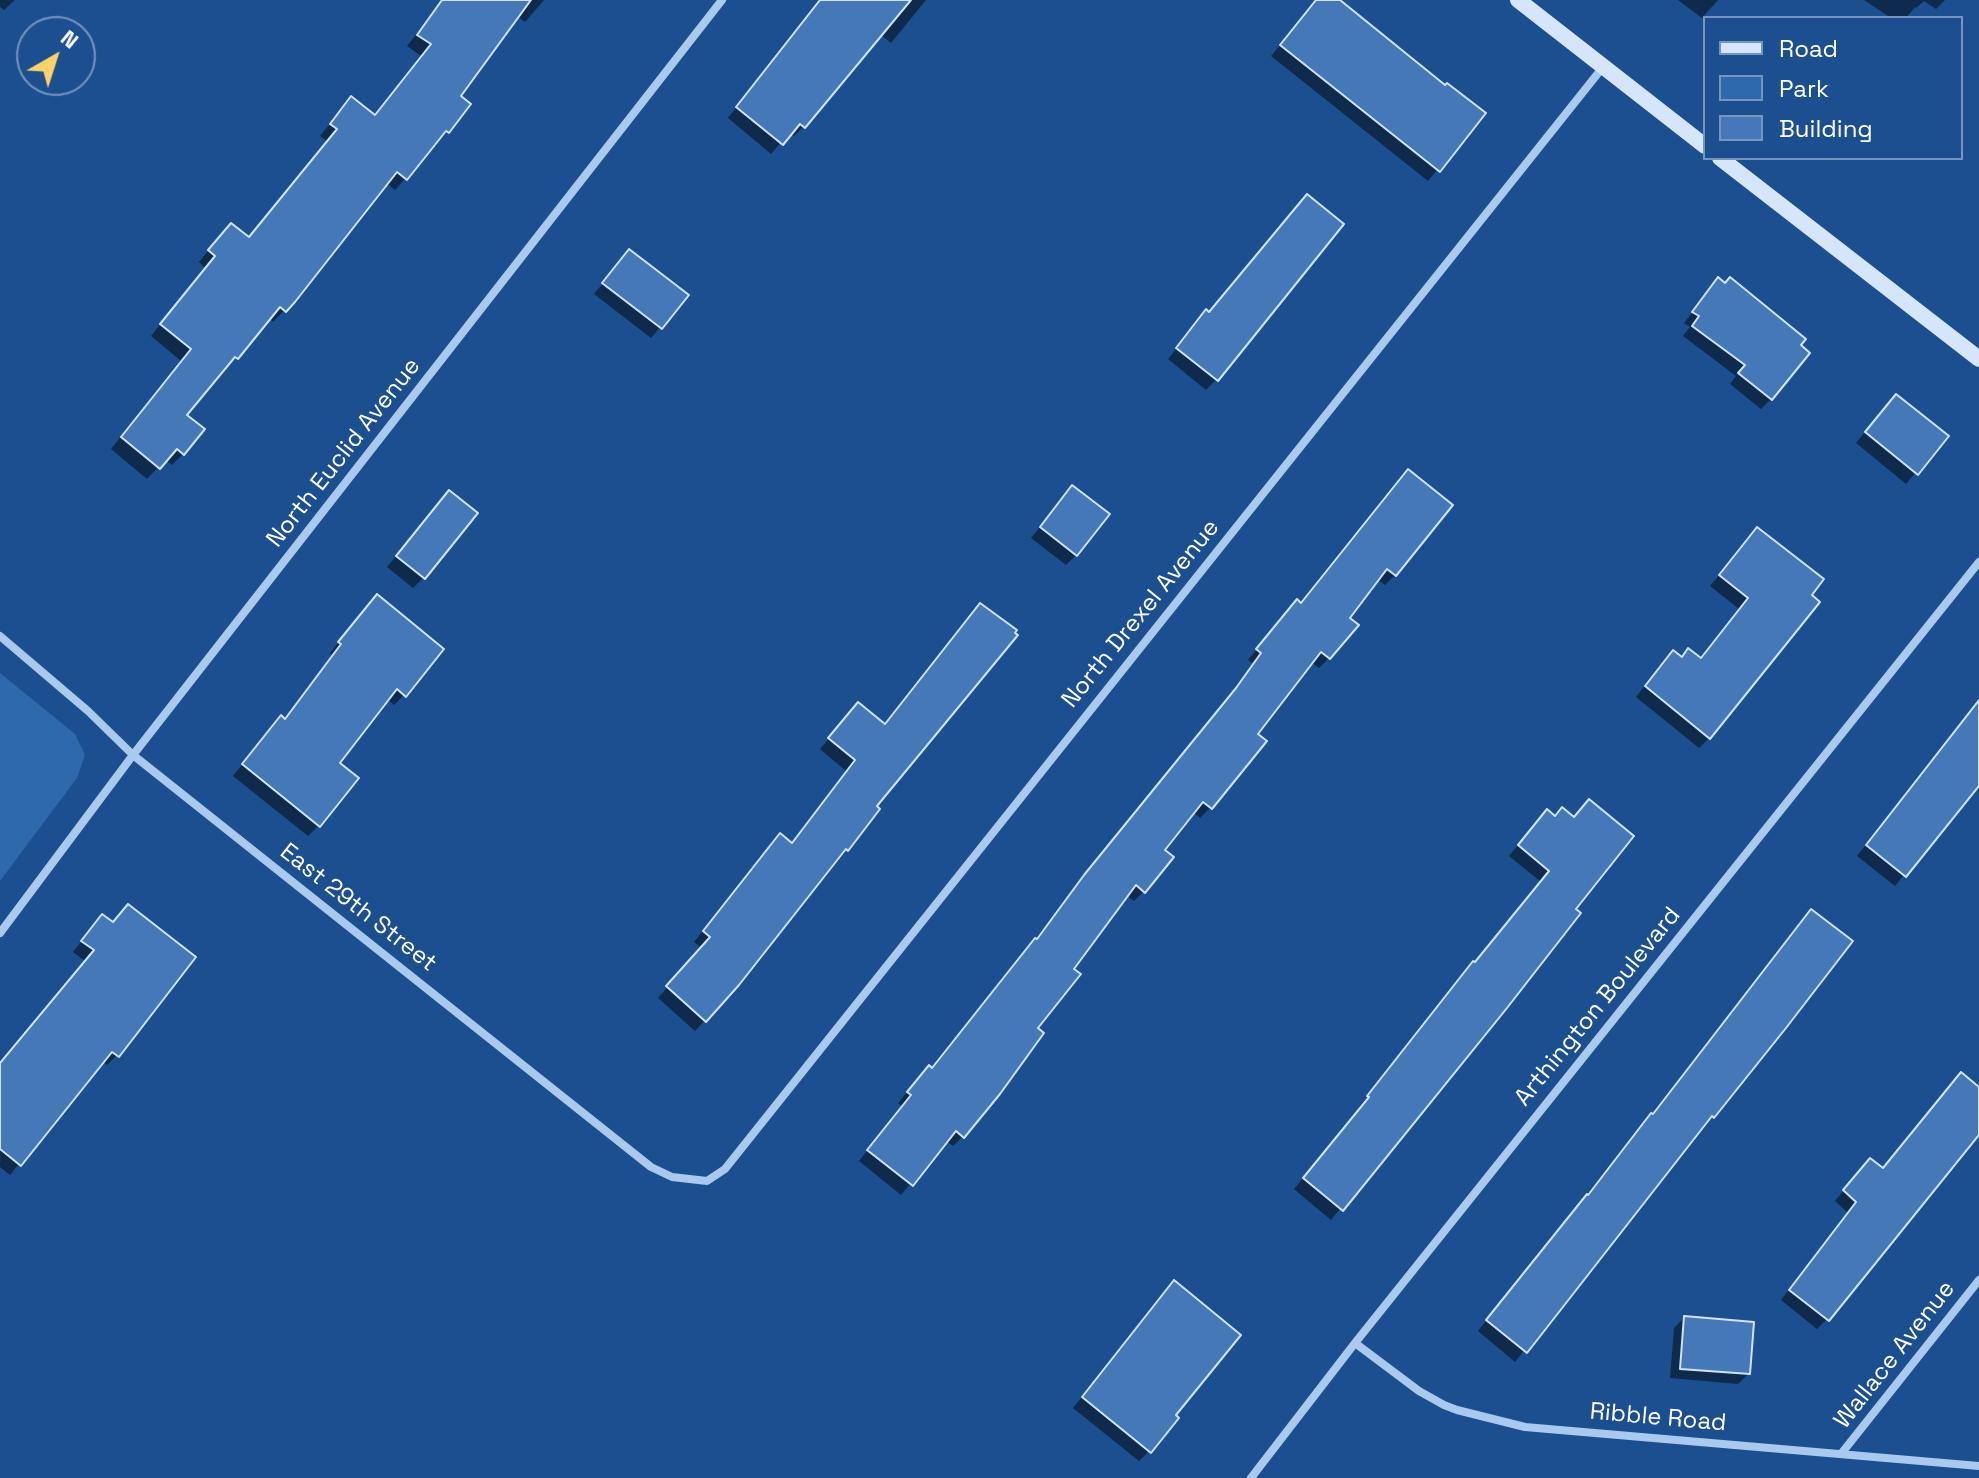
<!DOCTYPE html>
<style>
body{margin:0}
#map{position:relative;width:1979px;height:1478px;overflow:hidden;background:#1b4f8f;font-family:"Space Grotesk",sans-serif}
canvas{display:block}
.legend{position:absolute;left:1703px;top:16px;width:260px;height:144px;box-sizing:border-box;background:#1b4f8f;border:2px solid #7695bc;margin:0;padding:10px 14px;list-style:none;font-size:24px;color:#fff}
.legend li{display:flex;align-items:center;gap:16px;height:40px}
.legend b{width:40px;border:2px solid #7695bc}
.north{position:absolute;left:16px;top:16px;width:80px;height:80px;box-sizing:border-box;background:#1b4f8f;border:2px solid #7695bc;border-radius:50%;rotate:39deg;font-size:22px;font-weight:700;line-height:32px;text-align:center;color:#fff}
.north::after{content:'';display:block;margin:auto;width:28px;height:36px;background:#ffd166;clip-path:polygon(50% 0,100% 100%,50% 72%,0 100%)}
</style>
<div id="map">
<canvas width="1979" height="1478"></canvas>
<ul class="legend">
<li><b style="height:10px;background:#d6e6fa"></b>Road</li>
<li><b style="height:22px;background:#2e69ad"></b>Park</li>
<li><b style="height:22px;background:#4478b7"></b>Building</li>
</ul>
<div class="north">N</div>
</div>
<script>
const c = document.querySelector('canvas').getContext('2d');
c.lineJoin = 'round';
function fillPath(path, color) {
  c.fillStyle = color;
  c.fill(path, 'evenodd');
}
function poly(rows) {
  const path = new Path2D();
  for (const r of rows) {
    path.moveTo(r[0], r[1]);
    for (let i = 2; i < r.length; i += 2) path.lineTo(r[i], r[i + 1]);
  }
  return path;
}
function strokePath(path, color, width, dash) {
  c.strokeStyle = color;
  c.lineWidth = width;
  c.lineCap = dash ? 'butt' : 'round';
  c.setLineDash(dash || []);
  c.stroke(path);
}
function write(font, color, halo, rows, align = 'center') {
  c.font = font + ' "Space Grotesk",sans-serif';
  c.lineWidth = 7;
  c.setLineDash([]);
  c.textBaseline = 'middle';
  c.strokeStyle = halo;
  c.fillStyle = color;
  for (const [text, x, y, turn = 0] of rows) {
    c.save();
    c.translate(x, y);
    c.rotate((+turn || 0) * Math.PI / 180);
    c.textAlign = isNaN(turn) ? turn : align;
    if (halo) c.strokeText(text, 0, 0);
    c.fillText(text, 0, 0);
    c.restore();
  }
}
fillPath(poly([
 [0,673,75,734,85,755,77,778,0,881]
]), '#2e69ad');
fillPath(poly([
 [0,0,15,0,4,10,0,7],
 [444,0,544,0,525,22,517,16,459,97,447,132,395,190,386,183,294,300,273,322,269,318,236,358,225,369,223,367,185,415,183,454,172,465,165,460,147,479,111,449,181,361,151,336,205,268,199,262,220,237,248,239,327,141,320,136,341,110,374,116,421,56,407,46],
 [839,0,926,0,891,43,880,34,804,126,794,136,789,133,771,154,728,118,803,22,813,12],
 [1317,0,1337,0,1445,87,1483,114,1428,181,1271,56],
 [1678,0,1718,0,1702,18],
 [1864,0,1945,0,1936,9,1924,1,1916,8,1915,7,1906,18,1891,18],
 [629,252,686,296,651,338,594,294],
 [1718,280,1771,399,1761,409,1730,384,1736,376,1683,336,1690,327,1684,323],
 [1206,312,1216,380,1206,390,1168,359],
 [1886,406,1946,436,1906,484,1856,443],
 [1408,471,1395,575,1385,585,1377,579,1348,618,1329,658,1319,668,1311,662,1255,734,1210,808,1200,818,1193,812,1163,850,1144,891,1134,901,1126,895,1071,969,1035,1029,963,1136,953,1146,946,1141,901,1195,859,1161,902,1106,898,1103,919,1078,931,1069,1226,700,1253,664,1248,660,1287,612,1300,604],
 [1072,488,1076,555,1066,565,1031,538],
 [449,492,423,578,413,588,387,567],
 [1757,530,1821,580,1709,738,1699,748,1636,697,1663,662,1681,658,1700,660,1739,609,1710,586],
 [980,606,874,806,847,850,738,984,695,1031,658,998,702,948,694,942,770,846,790,844,846,771,820,749,858,704,884,726],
 [368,607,404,695,394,705,387,699,338,764,318,826,308,836,233,776,271,728,284,720,332,655,330,653],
 [1979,702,1979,784,1895,886,1857,856],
 [1537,822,1573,909,1578,913,1331,1220,1294,1189,1361,1109,1359,1107,1463,973,1474,964,1541,882,1509,856],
 [1811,911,1850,941,1713,1117,1701,1126,1515,1362,1478,1331,1641,1126,1652,1116],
 [92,927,117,1055,107,1065,102,1061,10,1175,0,1167,2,1063,85,961,73,952],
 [1979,1089,1979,1132,1827,1319,1817,1329,1781,1300,1848,1213,1835,1201,1860,1170,1882,1170],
 [1174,1283,1174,1416,1149,1451,1139,1461,1073,1408],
 [1684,1318,1748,1374,1738,1384,1670,1378,1674,1328]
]), '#0007');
const building = poly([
 [442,0,531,0,461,96,471,104,449,133,446,131,407,180,397,172,295,302,286,312,280,307,238,359,235,357,187,415,205,429,184,455,177,449,160,469,121,437,191,349,160,324,215,256,208,250,231,223,249,237,337,129,330,124,351,96,375,115,431,44,417,35,442,0],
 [820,0,911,0,805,128,800,124,783,145,736,107,820,0],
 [1316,0,1340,0,1445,85,1447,83,1486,113,1440,172,1280,45,1316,0],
 [1307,194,1344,224,1218,381,1176,348,1206,309,1209,312,1307,194],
 [629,249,689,295,662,329,602,283,629,249],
 [1718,277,1725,283,1730,277,1806,339,1801,345,1810,353,1772,400,1738,373,1745,365,1692,326,1699,316,1692,312,1718,277],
 [1896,394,1949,436,1918,475,1865,432,1896,394],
 [1408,469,1453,505,1396,576,1387,569,1350,618,1359,625,1330,659,1321,652,1258,734,1267,741,1212,809,1203,802,1165,850,1174,857,1145,893,1136,885,1074,969,1081,974,1038,1028,1044,1033,1000,1094,964,1138,956,1131,913,1186,867,1150,911,1095,907,1092,929,1065,932,1068,1035,938,1037,939,1084,875,1236,688,1261,653,1256,649,1297,599,1301,603,1408,469],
 [1072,485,1110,514,1077,556,1040,527,1072,485],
 [449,490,478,513,425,579,396,556,449,490],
 [1757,527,1824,579,1812,595,1820,602,1710,739,1645,686,1673,650,1682,657,1688,648,1701,658,1748,598,1719,575,1757,527],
 [377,594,444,649,406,697,397,689,340,763,359,778,320,827,242,764,281,715,285,719,341,644,338,642,377,594],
 [980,603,1017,630,1015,633,1018,635,877,806,880,809,848,851,846,849,739,985,706,1022,666,986,710,937,703,931,780,833,792,843,855,760,828,738,858,702,885,724,980,603],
 [1979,700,1979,786,1906,877,1866,845,1979,700],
 [1589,799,1634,836,1576,909,1581,913,1507,1008,1343,1211,1303,1178,1369,1097,1367,1096,1473,961,1475,962,1549,871,1518,845,1547,809,1555,816,1562,807,1574,817,1589,799],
 [128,904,196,957,119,1057,112,1052,21,1166,0,1149,0,1063,94,950,81,941,102,914,113,922,128,904],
 [1811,909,1853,941,1786,1028,1714,1118,1712,1116,1527,1353,1486,1320,1587,1194,1588,1195,1651,1113,1653,1114,1811,909],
 [1961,1072,1979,1087,1979,1135,1829,1321,1789,1290,1856,1202,1843,1190,1870,1158,1883,1168,1961,1072],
 [1174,1280,1241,1335,1176,1415,1179,1418,1151,1453,1082,1397,1174,1280],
 [1684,1316,1754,1322,1750,1374,1680,1369,1684,1316]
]);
fillPath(building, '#4478b7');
strokePath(building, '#cfe3fa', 2);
strokePath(poly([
 [0,636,88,711,133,755,651,1167,672,1177,707,1181,725,1169,1603,67],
 [0,933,133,755,722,0],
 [1355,1343,1419,1391,1444,1405,1457,1410,1525,1427,1979,1466],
 [1841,1454,1979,1280],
 [1251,1478,1355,1343,1979,562]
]), '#a9c9ee', 8);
strokePath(poly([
 [1518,0,1705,146],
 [1720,158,1979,359]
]), '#d6e6fa', 16);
write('24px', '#fff', '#1b4f8f', [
 ["North Euclid Avenue",344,453,-52],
 ["North Drexel Avenue",1141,614,-51],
 ["East 29th Street",358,908,38],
 ["Arthington Boulevard",1598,1007,-51],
 ["Wallace Avenue",1895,1355,-52],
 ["Ribble Road",1658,1418,5]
]);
</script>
